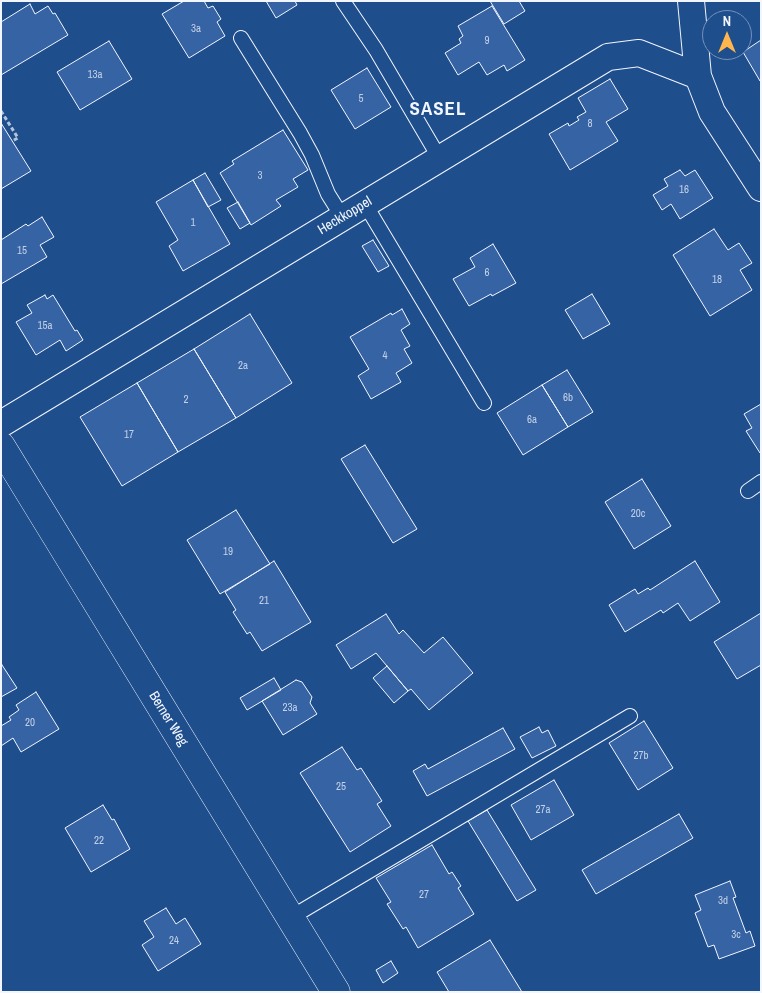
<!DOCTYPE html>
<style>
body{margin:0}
#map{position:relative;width:762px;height:993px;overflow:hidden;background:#1f4e8c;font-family:"Archivo Narrow",sans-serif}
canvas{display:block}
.frame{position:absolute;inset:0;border:2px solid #f2f6ff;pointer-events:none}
.north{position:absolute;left:702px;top:10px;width:50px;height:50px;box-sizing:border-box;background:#1f4e8c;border:1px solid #7391ba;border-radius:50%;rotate:0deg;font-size:14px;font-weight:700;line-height:20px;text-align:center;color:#f2f6ff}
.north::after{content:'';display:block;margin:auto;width:18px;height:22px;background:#ffb74d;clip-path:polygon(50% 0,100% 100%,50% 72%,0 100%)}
</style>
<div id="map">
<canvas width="762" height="993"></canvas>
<div class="frame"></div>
<div class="north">N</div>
</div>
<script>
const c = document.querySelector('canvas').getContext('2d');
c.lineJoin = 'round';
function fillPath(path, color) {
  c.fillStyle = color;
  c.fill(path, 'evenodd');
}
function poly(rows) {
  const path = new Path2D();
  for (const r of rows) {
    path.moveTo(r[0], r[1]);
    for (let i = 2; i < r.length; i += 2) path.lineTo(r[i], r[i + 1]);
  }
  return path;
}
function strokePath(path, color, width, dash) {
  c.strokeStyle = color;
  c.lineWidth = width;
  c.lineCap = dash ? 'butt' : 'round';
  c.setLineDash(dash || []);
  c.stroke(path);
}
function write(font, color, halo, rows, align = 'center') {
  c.font = font + ' "Archivo Narrow",sans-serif';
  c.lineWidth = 4;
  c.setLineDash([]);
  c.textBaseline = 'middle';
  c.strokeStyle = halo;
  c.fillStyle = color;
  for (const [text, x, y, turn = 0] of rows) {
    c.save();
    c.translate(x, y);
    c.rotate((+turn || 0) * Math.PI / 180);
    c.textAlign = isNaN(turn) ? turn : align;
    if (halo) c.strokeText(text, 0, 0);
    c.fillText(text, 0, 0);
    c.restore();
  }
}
const building = poly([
 [184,1,204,1,208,8,213,6,221,19,217,22,225,36,189,58,162,14,184,1],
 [266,1,295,1,297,5,276,18,266,1],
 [490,1,519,1,525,11,504,24,490,1],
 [30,4,35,14,48,6,53,14,55,13,68,35,1,75,1,22,30,4],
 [492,6,525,60,507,71,504,65,487,75,479,62,458,75,445,53,461,43,459,39,463,36,458,26,492,6],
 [761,40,761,81,760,81,743,52,761,40],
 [109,41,132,79,80,110,57,72,109,41],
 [367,68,391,107,355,129,331,90,367,68],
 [610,79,628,109,606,122,618,141,570,170,549,134,568,123,569,126,579,120,577,117,586,112,578,98,610,79],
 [1,123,31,171,1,189,1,123],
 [283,130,308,170,293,179,298,187,276,200,281,206,251,225,220,173,234,164,232,161,283,130],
 [680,170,685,176,695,170,713,198,680,219,671,204,662,210,653,195,668,186,664,179,680,170],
 [205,173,221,200,208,207,193,180,205,173],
 [193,180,230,244,183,271,169,246,178,240,156,202,193,180],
 [238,202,250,223,240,229,227,208,238,202],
 [42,217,54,237,40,245,47,257,1,284,1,240,26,224,28,226,42,217],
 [714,229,728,250,739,243,752,263,740,270,752,290,710,316,673,255,714,229],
 [373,240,389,266,378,272,362,246,373,240],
 [493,244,516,283,492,296,491,294,469,306,453,279,475,267,470,258,493,244],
 [592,294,610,324,583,339,565,310,592,294],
 [45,295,47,299,53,295,75,331,77,330,83,340,66,351,60,340,36,355,16,322,32,313,27,305,45,295],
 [402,309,410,324,401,330,410,346,404,349,412,363,396,373,401,382,371,399,358,376,369,369,350,337,391,313,392,315,402,309],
 [250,314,292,383,236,418,194,349,250,314],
 [194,349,236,418,178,452,137,383,194,349],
 [567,370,593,412,568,427,542,385,567,370],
 [137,383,178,452,122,486,80,417,137,383],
 [542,385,568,427,523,455,497,413,542,385],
 [761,404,761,453,760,453,746,431,752,428,744,414,761,404],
 [365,445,417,529,393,543,341,459,365,445],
 [642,479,671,526,634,549,605,502,642,479],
 [236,510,270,564,220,594,187,540,236,510],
 [274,561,311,622,262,651,250,632,247,634,233,612,236,610,225,592,274,561],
 [695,561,720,602,690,621,678,603,663,613,661,610,625,632,609,605,635,589,638,594,648,588,650,590,695,561],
 [761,613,761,665,737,679,714,642,761,613],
 [386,614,399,634,403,630,424,653,443,637,473,673,429,710,411,689,408,691,376,653,351,669,336,645,386,614],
 [2,665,17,688,1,697,1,666,2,665],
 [387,666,408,691,394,703,373,678,387,666],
 [274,678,281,690,247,710,240,698,274,678],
 [296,680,302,682,312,697,310,703,317,714,283,735,262,701,296,680],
 [36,692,59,729,21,752,13,738,1,746,1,726,11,720,9,717,19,710,16,705,36,692],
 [644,721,673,768,638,790,609,743,644,721],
 [539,727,542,733,548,730,556,746,532,758,520,737,539,727],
 [503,728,515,749,427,796,413,771,425,764,428,769,503,728],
 [342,747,357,770,361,768,382,801,377,804,391,826,350,852,300,773,342,747],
 [554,780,574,815,531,840,511,805,554,780],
 [103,805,112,820,114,819,130,849,91,872,65,828,103,805],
 [487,810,536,890,517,901,468,821,487,810],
 [679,814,693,838,596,894,582,870,679,814],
 [432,845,449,874,452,872,461,886,458,888,474,914,418,948,406,927,403,929,387,904,391,902,376,878,432,845],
 [730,881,736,897,733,898,746,933,750,931,755,946,719,959,714,945,708,947,695,913,701,910,695,895,730,881],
 [166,908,176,924,185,918,201,944,158,971,142,945,154,937,144,921,166,908],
 [490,940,522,992,449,992,437,972,490,940],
 [391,961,398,973,383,983,376,970,391,961]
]);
fillPath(building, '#3563a3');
strokePath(building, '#f2f6ff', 1);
const lane = poly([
 [343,1,376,50,440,159],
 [241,38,300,133,312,155,328,194,343,218],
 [365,204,484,403],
 [748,491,761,482],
 [290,918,630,716]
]);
const street = poly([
 [691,1,698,76,712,112,761,188],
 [1,424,608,57,639,53,698,76]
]);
const secondary = poly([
 [1,446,336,992]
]);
strokePath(lane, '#f2f6ff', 16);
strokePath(street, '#f2f6ff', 28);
strokePath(secondary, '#f2f6ff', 29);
strokePath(poly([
 [1,111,18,138,12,141]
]), '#b3c4dc', 3, [4, 2.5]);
strokePath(lane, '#1f4e8c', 14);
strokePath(street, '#1f4e8c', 26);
strokePath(secondary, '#1f4e8c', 28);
write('11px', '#c3d1e8', null, [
 ["3a",196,29],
 ["9",487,41],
 ["13a",95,75],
 ["5",361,99],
 ["8",590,124],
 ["3",260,176],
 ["16",684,190],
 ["1",193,223],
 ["15",22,251],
 ["6",487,273],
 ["18",717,280],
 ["15a",45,326],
 ["4",385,356],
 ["2a",243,366],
 ["6b",568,398],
 ["2",186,400],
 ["6a",532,420],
 ["17",129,435],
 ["20c",638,514],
 ["19",228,552],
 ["21",264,601],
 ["23a",290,708],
 ["20",30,723],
 ["27b",641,756],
 ["25",341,787],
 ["27a",543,810],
 ["22",99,841],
 ["27",424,895],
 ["3d",723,901],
 ["3c",736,935],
 ["24",174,941]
]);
write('14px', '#f2f6ff', '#1f4e8c', [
 ["Heckkoppel",345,216,-31],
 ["Berner Weg",168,719,58]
]);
c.letterSpacing = '1px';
write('bold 19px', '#f2f6ff', '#1f4e8c', [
 ["SASEL",438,110]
]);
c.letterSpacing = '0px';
</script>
